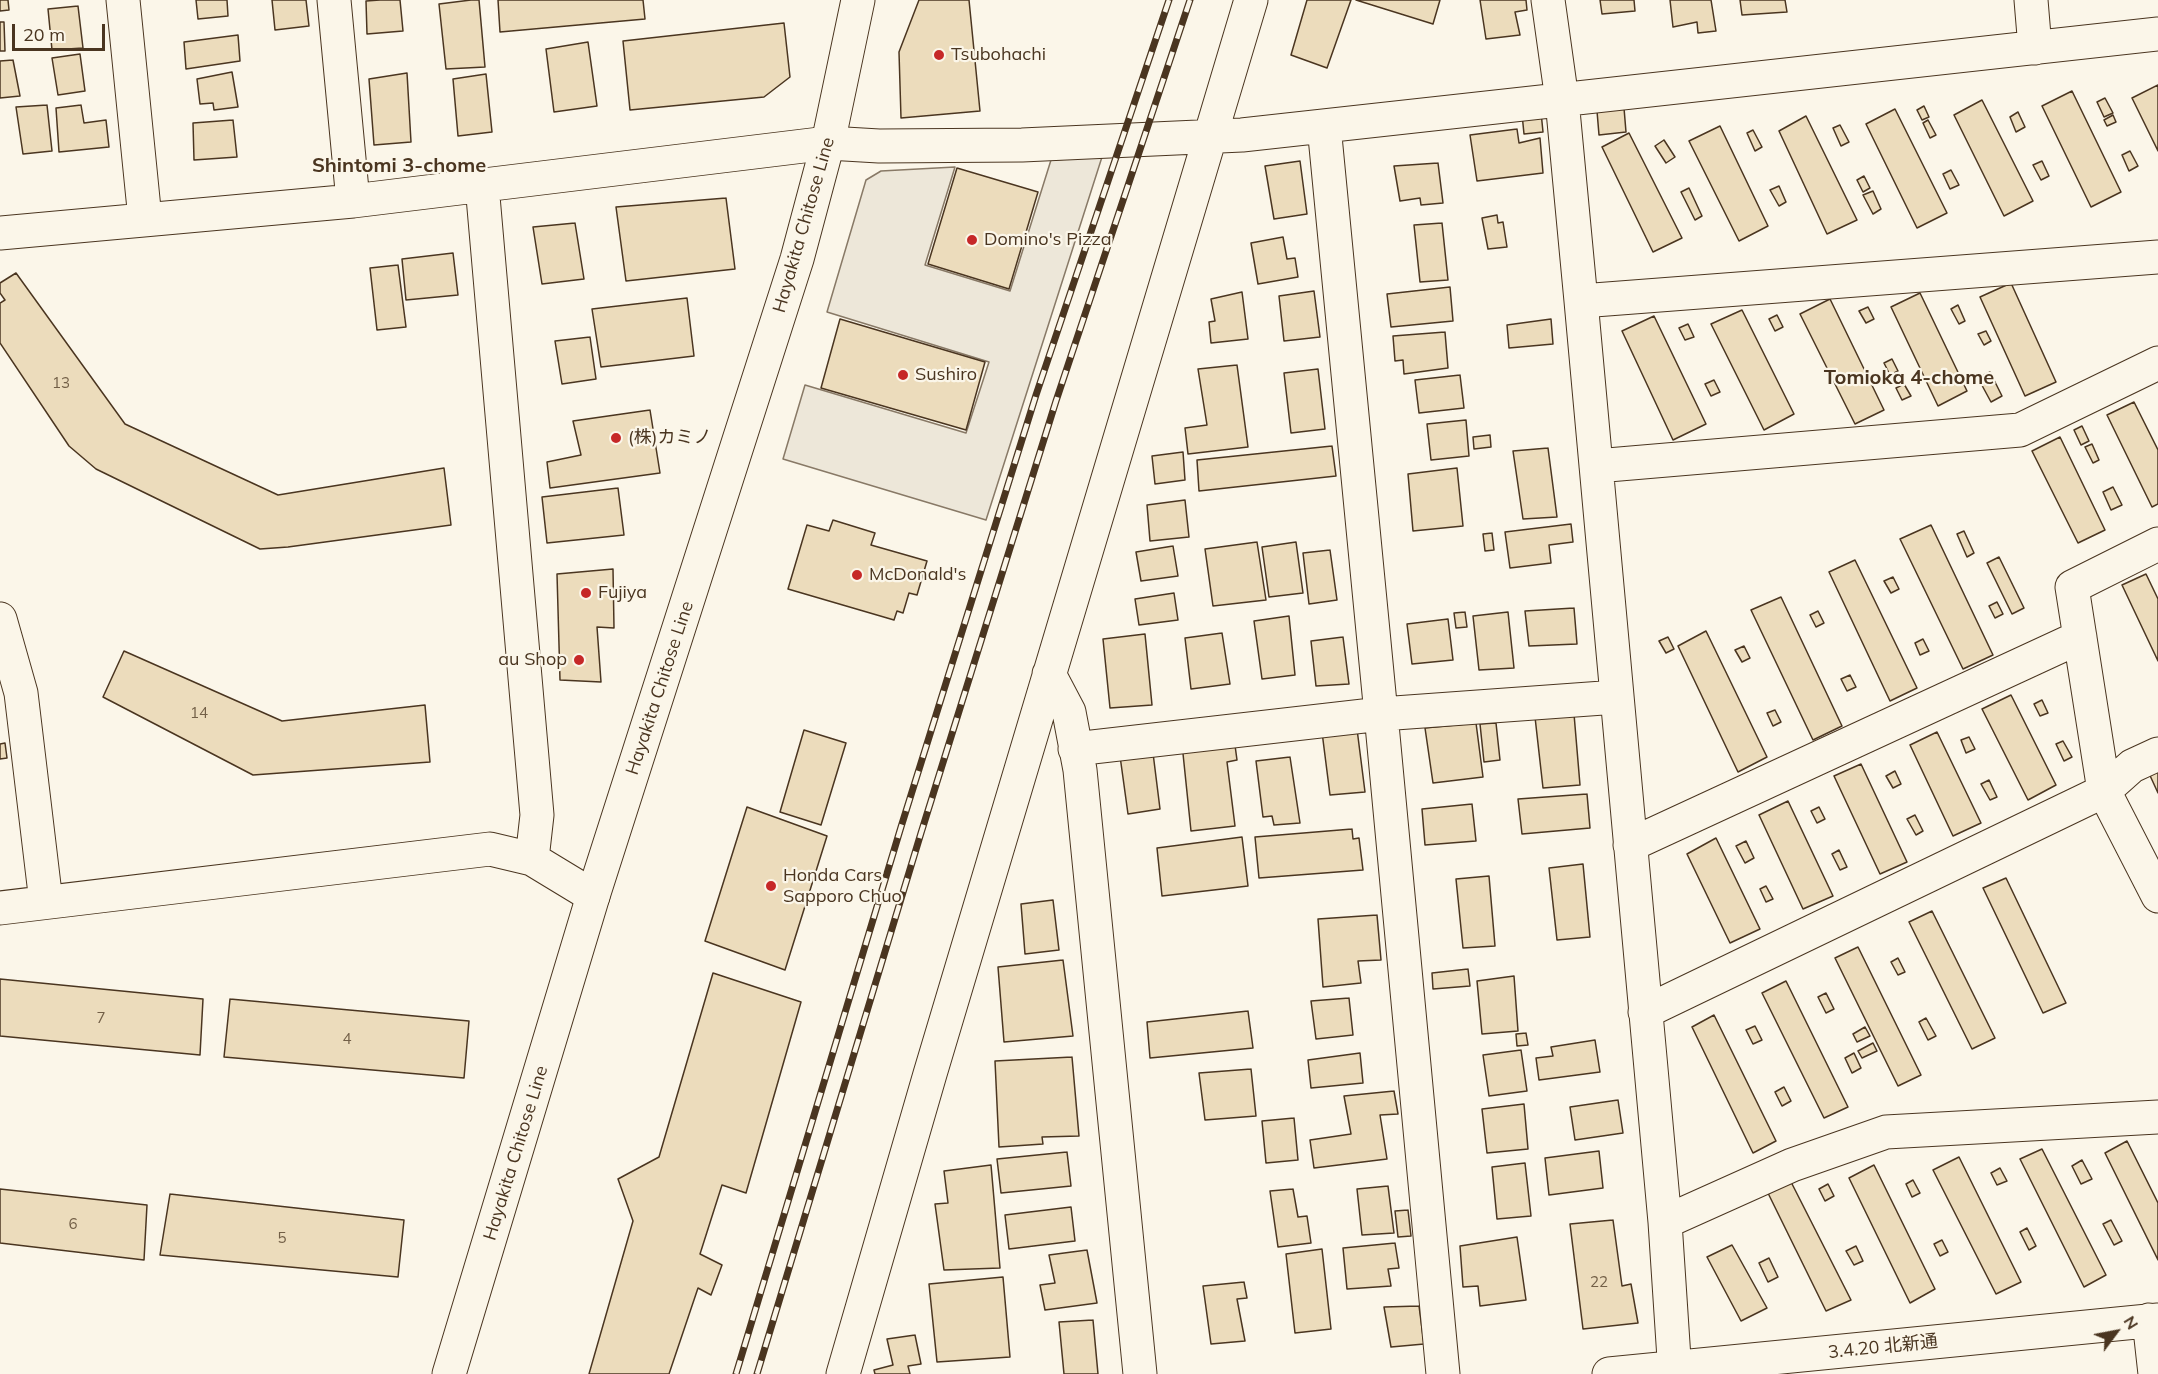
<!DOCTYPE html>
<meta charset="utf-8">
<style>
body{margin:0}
#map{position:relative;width:2158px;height:1374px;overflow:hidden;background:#fbf6e9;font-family:Mulish,sans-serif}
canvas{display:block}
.north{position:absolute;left:2086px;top:1302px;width:60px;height:60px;-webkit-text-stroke:4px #fbf6e9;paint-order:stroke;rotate:58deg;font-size:16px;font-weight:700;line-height:24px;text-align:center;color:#4a3520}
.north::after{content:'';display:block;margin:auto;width:21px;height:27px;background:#4a3520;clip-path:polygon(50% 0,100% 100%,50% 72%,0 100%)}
.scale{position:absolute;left:12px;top:24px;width:93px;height:27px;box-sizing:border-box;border:3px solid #4a3520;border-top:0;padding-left:8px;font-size:18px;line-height:21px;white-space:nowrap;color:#4a3520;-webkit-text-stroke:4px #fbf6e9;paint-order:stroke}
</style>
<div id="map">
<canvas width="2158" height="1374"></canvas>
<div class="north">N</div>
<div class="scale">20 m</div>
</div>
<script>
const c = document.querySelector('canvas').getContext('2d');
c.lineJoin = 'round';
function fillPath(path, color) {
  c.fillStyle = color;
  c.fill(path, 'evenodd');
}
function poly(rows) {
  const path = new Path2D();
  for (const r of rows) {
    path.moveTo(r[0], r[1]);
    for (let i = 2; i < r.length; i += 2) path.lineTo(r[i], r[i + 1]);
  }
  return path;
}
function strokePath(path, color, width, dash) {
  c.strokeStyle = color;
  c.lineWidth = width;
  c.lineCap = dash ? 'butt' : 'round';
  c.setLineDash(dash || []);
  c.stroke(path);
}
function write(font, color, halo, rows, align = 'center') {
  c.font = font + ' Mulish,"Noto Sans JP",sans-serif';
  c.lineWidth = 4.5;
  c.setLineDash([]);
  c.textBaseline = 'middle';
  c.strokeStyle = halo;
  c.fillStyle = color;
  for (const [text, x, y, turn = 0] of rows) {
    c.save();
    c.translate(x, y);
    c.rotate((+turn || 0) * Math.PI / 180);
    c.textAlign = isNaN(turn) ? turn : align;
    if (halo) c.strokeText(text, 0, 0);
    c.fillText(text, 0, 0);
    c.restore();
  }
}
const parking = poly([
 [1102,157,986,520,783,459,805,385,966,433,989,362,827,312,866,180,881,171,955,167,925,265,1010,291,1051,160,1102,157]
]);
fillPath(parking, '#ede7d9');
strokePath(parking, '#887966', 1.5);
const building = poly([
 [0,0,8,0,9,10,0,11,0,0],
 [196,0,227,0,228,16,198,19,196,0],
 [272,0,306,0,309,26,275,30,272,0],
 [380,0,400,0,403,31,367,34,366,1,380,0],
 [471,0,479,0,485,67,446,69,439,4,471,0],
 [498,0,643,0,645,19,500,32,498,0],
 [919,0,969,0,980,111,901,118,899,52,919,0],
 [1307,0,1351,0,1327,68,1291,55,1307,0],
 [1356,0,1440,0,1433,24,1356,0],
 [1480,0,1526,0,1527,10,1515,12,1520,35,1486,39,1480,0],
 [1600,0,1634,0,1635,11,1602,14,1600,0],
 [1670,0,1711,0,1716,31,1698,33,1697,22,1673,27,1670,0],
 [1740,0,1785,0,1787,12,1742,15,1740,0],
 [78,6,83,48,52,50,48,9,78,6],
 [0,22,4,22,5,51,0,51,0,22],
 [784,23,790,77,764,97,630,110,623,41,784,23],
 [238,35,240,61,186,69,184,42,238,35],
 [588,42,597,106,554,112,546,49,588,42],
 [80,54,85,91,58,95,52,58,80,54],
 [13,60,20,96,0,98,0,61,13,60],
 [232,72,238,107,214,110,213,103,200,104,197,79,232,72],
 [407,73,411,142,374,145,369,79,407,73],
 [486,74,492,132,458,136,453,79,486,74],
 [2158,85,2158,151,2132,98,2158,85],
 [2072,91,2121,192,2091,207,2042,106,2072,91],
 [2105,98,2113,113,2104,117,2097,102,2105,98],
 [1982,100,2033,201,2004,216,1954,115,1982,100],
 [47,105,52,151,23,154,16,107,47,105],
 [81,105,84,123,106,120,109,147,59,152,56,108,81,105],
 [1924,106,1929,117,1922,120,1917,110,1924,106],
 [1624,108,1626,132,1599,135,1597,111,1624,108],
 [1895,109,1947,213,1917,228,1866,124,1895,109],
 [1541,112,1543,132,1524,134,1522,114,1541,112],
 [2018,112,2025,127,2016,132,2010,117,2018,112],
 [2113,115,2116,122,2107,126,2104,120,2113,115],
 [1806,116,1857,220,1827,234,1779,131,1806,116],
 [233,120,237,157,194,160,193,123,233,120],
 [1928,120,1936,135,1930,138,1923,123,1928,120],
 [1840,125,1849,142,1841,146,1833,128,1840,125],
 [1720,126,1768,226,1739,241,1689,141,1720,126],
 [1517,129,1519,143,1540,138,1543,173,1477,181,1470,135,1517,129],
 [1753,130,1762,147,1755,151,1747,133,1753,130],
 [1629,133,1682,238,1653,252,1602,147,1629,133],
 [1664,140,1675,157,1666,163,1655,146,1664,140],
 [2130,151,2138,166,2129,171,2122,155,2130,151],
 [1300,161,1307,214,1274,219,1265,166,1300,161],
 [2042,161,2049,176,2041,180,2033,165,2042,161],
 [1438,163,1443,203,1421,205,1420,198,1400,201,1394,166,1438,163],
 [957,168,1038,192,1009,289,928,264,957,168],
 [1951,170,1959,185,1950,189,1943,174,1951,170],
 [1864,176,1870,188,1863,192,1857,180,1864,176],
 [1779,186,1786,202,1779,206,1770,190,1779,186],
 [1689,188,1702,216,1695,220,1681,192,1689,188],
 [1873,191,1881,209,1873,214,1863,195,1873,191],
 [726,198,735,269,626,281,616,207,726,198],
 [1497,215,1498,223,1503,222,1507,247,1488,249,1482,218,1497,215],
 [575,223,584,279,542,284,533,227,575,223],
 [1442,223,1448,280,1420,282,1414,225,1442,223],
 [1283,237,1287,259,1295,258,1298,277,1258,284,1251,243,1283,237],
 [453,253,458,295,406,300,402,259,453,253],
 [398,265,406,327,377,330,370,268,398,265],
 [16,273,125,424,278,495,444,468,451,525,288,547,260,549,96,469,69,446,0,343,0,303,5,300,0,293,0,283,16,273],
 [2011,283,2056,382,2025,396,1980,297,2011,283],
 [1450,287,1453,321,1391,327,1387,294,1450,287],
 [1314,291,1320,337,1284,341,1279,296,1314,291],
 [1242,292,1248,339,1211,343,1209,322,1215,321,1211,299,1242,292],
 [1920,293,1967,391,1938,406,1891,307,1920,293],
 [687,298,694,356,601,367,592,309,687,298],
 [1830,299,1884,410,1855,424,1800,314,1830,299],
 [1958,305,1965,321,1959,324,1951,309,1958,305],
 [1868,307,1874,319,1866,323,1859,311,1868,307],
 [1742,310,1794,414,1764,430,1711,324,1742,310],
 [1777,315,1783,327,1775,331,1769,319,1777,315],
 [1654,316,1706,424,1673,440,1622,331,1654,316],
 [840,319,985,362,966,430,821,388,840,319],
 [1551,319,1553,344,1509,348,1507,325,1551,319],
 [1688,324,1694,337,1685,340,1679,328,1688,324],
 [1986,331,1991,341,1984,345,1978,334,1986,331],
 [1445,332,1448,368,1404,374,1403,360,1395,361,1393,336,1445,332],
 [590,337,596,379,562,384,555,341,590,337],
 [1892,359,1898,371,1890,375,1884,363,1892,359],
 [1237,365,1248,447,1188,454,1185,428,1207,425,1198,369,1237,365],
 [1318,369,1325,429,1291,433,1284,373,1318,369],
 [1990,372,2002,396,1991,402,1978,378,1990,372],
 [1460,375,1464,408,1419,413,1415,380,1460,375],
 [1714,380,1720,392,1711,396,1705,384,1714,380],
 [1904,384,1911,396,1902,400,1896,388,1904,384],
 [2134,402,2158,450,2158,504,2152,507,2107,415,2134,402],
 [650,410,660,473,550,488,547,462,581,455,573,421,650,410],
 [1466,420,1469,456,1431,460,1427,424,1466,420],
 [2082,426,2089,441,2081,445,2074,430,2082,426],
 [1490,435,1491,447,1474,449,1473,437,1490,435],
 [2060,437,2105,530,2078,543,2032,451,2060,437],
 [2092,444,2099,460,2093,463,2085,447,2092,444],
 [1332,446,1336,476,1199,491,1197,460,1332,446],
 [1548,448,1557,517,1523,519,1513,451,1548,448],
 [1183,452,1185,480,1155,484,1152,456,1183,452],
 [1457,468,1463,526,1413,531,1408,474,1457,468],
 [2113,487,2122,505,2111,510,2103,492,2113,487],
 [618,488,624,535,547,543,542,497,618,488],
 [1185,500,1189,537,1150,541,1147,505,1185,500],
 [833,520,875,533,871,545,927,561,917,595,909,593,903,613,897,611,894,620,788,589,807,525,829,531,833,520],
 [1571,524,1573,542,1549,545,1551,563,1510,568,1505,532,1571,524],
 [1931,525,1993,655,1963,669,1900,539,1931,525],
 [1964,531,1974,553,1967,557,1957,534,1964,531],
 [1492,533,1494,550,1485,551,1483,534,1492,533],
 [1257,542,1266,600,1213,606,1205,549,1257,542],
 [1296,542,1303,593,1269,597,1262,547,1296,542],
 [1173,546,1178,576,1141,581,1136,552,1173,546],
 [1330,550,1337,600,1309,604,1303,553,1330,550],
 [1999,557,2024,608,2012,614,1987,563,1999,557],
 [1855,560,1917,688,1890,701,1829,572,1855,560],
 [613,569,614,628,597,627,601,682,560,680,557,574,613,569],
 [2146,574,2158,599,2158,661,2122,585,2146,574],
 [1893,577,1899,589,1891,593,1884,581,1893,577],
 [1174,593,1178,620,1139,625,1135,599,1174,593],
 [1781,597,1842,726,1813,740,1751,610,1781,597],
 [1997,602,2003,614,1995,618,1989,606,1997,602],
 [1574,608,1577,644,1529,646,1525,611,1574,608],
 [1818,611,1824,623,1816,627,1810,615,1818,611],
 [1465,612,1467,627,1456,628,1454,613,1465,612],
 [1508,612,1514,668,1479,670,1473,616,1508,612],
 [1289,616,1295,675,1262,679,1254,621,1289,616],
 [1448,619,1453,660,1412,664,1407,624,1448,619],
 [1706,631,1767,757,1738,772,1678,646,1706,631],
 [1222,633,1230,684,1191,689,1185,638,1222,633],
 [1145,634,1152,705,1110,708,1103,639,1145,634],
 [1343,637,1349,684,1316,686,1311,641,1343,637],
 [1668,637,1674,649,1666,653,1659,641,1668,637],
 [1923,639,1929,651,1920,655,1915,643,1923,639],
 [1744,646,1750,658,1742,662,1735,650,1744,646],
 [124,651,282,721,425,705,430,762,253,775,103,697,124,651],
 [1850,675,1856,687,1847,691,1841,679,1850,675],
 [2011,695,2056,785,2028,800,1982,709,2011,695],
 [2042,700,2048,713,2040,716,2034,704,2042,700],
 [1775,710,1781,722,1773,726,1767,713,1775,710],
 [1574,714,1580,785,1543,788,1535,717,1574,714],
 [1476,723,1483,777,1433,783,1425,728,1476,723],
 [1496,723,1500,760,1484,762,1480,724,1496,723],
 [1357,729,1365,792,1330,795,1322,732,1357,729],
 [804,730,846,743,821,825,780,812,804,730],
 [1937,732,1981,823,1953,836,1910,745,1937,732],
 [1969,737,1975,749,1966,753,1961,740,1969,737],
 [1234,738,1237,760,1227,762,1235,826,1191,831,1182,744,1234,738],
 [2063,741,2072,757,2064,761,2056,744,2063,741],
 [5,743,7,758,0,759,0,744,5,743],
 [1153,753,1160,809,1128,814,1120,756,1153,753],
 [1290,757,1300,823,1274,825,1272,816,1263,817,1256,761,1290,757],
 [1861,764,1907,862,1880,874,1834,776,1861,764],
 [2158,764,2158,793,2147,769,2158,764],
 [1895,771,1901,784,1893,788,1886,776,1895,771],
 [1989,780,1997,797,1990,800,1981,784,1989,780],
 [1587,794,1590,828,1522,834,1518,799,1587,794],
 [1788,801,1833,896,1803,909,1759,815,1788,801],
 [1472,804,1476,841,1425,845,1422,809,1472,804],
 [747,807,827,836,785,970,705,941,747,807],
 [1819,807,1825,819,1817,823,1811,811,1819,807],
 [1915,815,1923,831,1916,835,1907,819,1915,815],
 [1352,829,1353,839,1359,838,1363,870,1259,878,1255,837,1352,829],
 [1242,837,1248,886,1162,896,1157,848,1242,837],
 [1716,838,1760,929,1730,943,1687,854,1716,838],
 [1746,841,1754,858,1745,863,1736,846,1746,841],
 [1839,850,1847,867,1840,870,1832,854,1839,850],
 [1583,864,1590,937,1557,940,1549,868,1583,864],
 [1489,876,1495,946,1463,948,1456,879,1489,876],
 [2006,878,2066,1003,2043,1013,1983,888,2006,878],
 [1766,886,1773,899,1766,902,1760,889,1766,886],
 [1053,900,1059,950,1025,954,1021,904,1053,900],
 [1932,911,1995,1038,1972,1049,1909,922,1932,911],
 [1377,915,1381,960,1358,961,1361,983,1323,987,1318,919,1377,915],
 [1858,947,1921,1075,1898,1086,1835,958,1858,947],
 [1898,958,1905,972,1898,975,1891,962,1898,958],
 [1063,960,1073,1036,1004,1042,998,967,1063,960],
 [1468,969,1470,986,1433,989,1432,973,1468,969],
 [713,973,801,1002,746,1193,722,1185,700,1254,722,1265,711,1295,698,1288,669,1374,589,1374,633,1221,618,1179,659,1157,713,973],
 [1514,976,1518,1031,1482,1034,1477,981,1514,976],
 [0,979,203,999,200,1055,0,1036,0,979],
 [1786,981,1848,1107,1824,1118,1762,993,1786,981],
 [1826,993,1834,1009,1826,1013,1818,997,1826,993],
 [1349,998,1353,1035,1316,1039,1311,1001,1349,998],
 [230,999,469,1021,464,1078,224,1057,230,999],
 [1248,1011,1253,1048,1150,1058,1147,1022,1248,1011],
 [1714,1015,1776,1141,1753,1153,1692,1027,1714,1015],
 [1926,1018,1936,1036,1928,1040,1919,1022,1926,1018],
 [1755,1026,1762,1040,1753,1044,1746,1030,1755,1026],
 [1865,1027,1870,1036,1857,1042,1853,1034,1865,1027],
 [1526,1033,1528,1045,1517,1046,1516,1034,1526,1033],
 [1595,1040,1600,1072,1539,1080,1536,1058,1553,1056,1551,1047,1595,1040],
 [1873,1043,1877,1051,1862,1058,1858,1051,1873,1043],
 [1521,1050,1527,1091,1489,1096,1483,1055,1521,1050],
 [1360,1053,1363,1083,1311,1088,1308,1060,1360,1053],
 [1854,1053,1861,1068,1852,1073,1845,1058,1854,1053],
 [1072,1057,1079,1136,1042,1137,1043,1144,999,1147,995,1061,1072,1057],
 [1251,1069,1256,1116,1205,1120,1199,1073,1251,1069],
 [1784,1087,1791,1101,1782,1106,1775,1092,1784,1087],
 [1394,1091,1398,1114,1380,1115,1387,1159,1314,1168,1310,1140,1351,1134,1344,1096,1394,1091],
 [1618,1100,1623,1133,1575,1140,1570,1107,1618,1100],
 [1524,1104,1528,1149,1487,1153,1482,1109,1524,1104],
 [1294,1118,1298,1160,1266,1163,1262,1121,1294,1118],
 [2127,1141,2158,1203,2158,1260,2105,1153,2127,1141],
 [2042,1149,2106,1275,2084,1287,2020,1159,2042,1149],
 [1599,1151,1603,1188,1549,1195,1545,1158,1599,1151],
 [1067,1152,1071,1186,1001,1193,997,1159,1067,1152],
 [1959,1157,2021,1282,1996,1294,1933,1170,1959,1157],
 [2082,1160,2092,1179,2081,1184,2072,1166,2082,1160],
 [1525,1163,1531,1216,1497,1219,1492,1167,1525,1163],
 [991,1165,1000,1268,944,1270,935,1204,948,1203,944,1171,991,1165],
 [1874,1165,1935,1289,1910,1303,1849,1178,1874,1165],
 [2000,1168,2007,1181,1997,1185,1991,1173,2000,1168],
 [1788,1176,1851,1300,1826,1311,1765,1187,1788,1176],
 [1913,1180,1920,1193,1912,1197,1906,1184,1913,1180],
 [1828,1184,1834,1196,1825,1201,1819,1189,1828,1184],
 [1388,1186,1394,1233,1362,1235,1357,1189,1388,1186],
 [0,1189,147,1205,144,1260,0,1243,0,1189],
 [1293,1189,1298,1217,1307,1216,1311,1243,1278,1247,1270,1191,1293,1189],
 [170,1194,404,1220,398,1277,160,1255,170,1194],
 [1071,1207,1075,1241,1009,1249,1005,1215,1071,1207],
 [1408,1210,1411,1236,1398,1237,1395,1211,1408,1210],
 [1613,1220,1622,1286,1631,1284,1638,1323,1583,1329,1570,1224,1613,1220],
 [2111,1220,2122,1241,2114,1245,2103,1224,2111,1220],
 [2027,1228,2036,1246,2029,1250,2020,1232,2027,1228],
 [1517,1237,1526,1300,1480,1306,1478,1286,1463,1287,1460,1246,1517,1237],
 [1942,1240,1948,1252,1940,1256,1934,1244,1942,1240],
 [1395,1243,1399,1268,1388,1269,1391,1286,1347,1289,1343,1248,1395,1243],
 [1732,1245,1767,1308,1741,1321,1707,1257,1732,1245],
 [1856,1246,1863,1261,1854,1265,1846,1251,1856,1246],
 [1322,1249,1331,1329,1295,1333,1286,1254,1322,1249],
 [1087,1250,1097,1303,1045,1310,1040,1285,1055,1283,1049,1255,1087,1250],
 [1769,1258,1778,1277,1768,1282,1759,1263,1769,1258],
 [1003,1277,1010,1357,937,1362,929,1284,1003,1277],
 [1244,1282,1247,1298,1237,1299,1245,1341,1211,1344,1203,1286,1244,1282],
 [1419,1306,1424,1344,1391,1347,1384,1307,1419,1306],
 [1093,1320,1098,1374,1064,1374,1059,1322,1093,1320],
 [915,1335,921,1364,908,1366,910,1374,875,1374,874,1370,893,1365,887,1339,915,1335]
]);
fillPath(building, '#ecdcbc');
strokePath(building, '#4a3520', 1.5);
const minor = poly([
 [123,0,145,219],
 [334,0,353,201],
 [1548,0,1562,100,1581,301,1665,1222,1675,1374],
 [2031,0,2035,48],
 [1324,126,1381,714,1443,1374],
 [482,185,537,815,532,859],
 [0,233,353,201,828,143,879,146,1022,145,1242,135,2158,34],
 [1581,301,2158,257],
 [1596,466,2020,430,2158,363],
 [2158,544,2072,587,2104,791,2158,896],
 [0,619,21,693,46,902],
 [1049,674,1069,712,1080,770,1140,1374],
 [1075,749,1381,714,1617,697],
 [1630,845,2080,637],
 [0,908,490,849,532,859,593,896],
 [1645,1012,2104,791,2132,766,2158,754],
 [1665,1222,1792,1165,1886,1132,2158,1117],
 [2149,1320,2155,1374],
 [843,1374,930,1074,1251,0],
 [1609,1374,2158,1320]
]);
const major = poly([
 [449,1374,593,896,797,259,828,143,858,0]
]);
strokePath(minor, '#4a3520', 35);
strokePath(major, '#4a3520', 35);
strokePath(minor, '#fbf6e9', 33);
strokePath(major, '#fbf6e9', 33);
const rail = poly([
 [736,1374,901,827,1036,395,1169,0],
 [757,1374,921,833,1056,401,1190,0]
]);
strokePath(rail, '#4a3520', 7);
strokePath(rail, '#fbf6e9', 4.5, [14]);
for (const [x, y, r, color] of [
 [939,55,6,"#c62828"],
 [972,240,6,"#c62828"],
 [903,375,6,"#c62828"],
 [616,438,6,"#c62828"],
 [857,575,6,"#c62828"],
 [586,593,6,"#c62828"],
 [579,660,6,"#c62828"],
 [771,886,6,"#c62828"]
]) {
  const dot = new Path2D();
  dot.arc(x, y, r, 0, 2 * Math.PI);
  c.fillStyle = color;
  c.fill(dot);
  strokePath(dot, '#fbf6e9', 2);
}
write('15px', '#725f47', null, [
 ["13",61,383],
 ["14",199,713],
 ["7",101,1018],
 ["4",347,1039],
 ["6",73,1224],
 ["5",282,1238],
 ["22",1599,1282]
]);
write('18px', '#4a3520', '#fbf6e9', [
 ["Tsubohachi",951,55],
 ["Domino's Pizza",984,240],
 ["Sushiro",915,375],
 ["(株)カミノ",628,438],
 ["McDonald's",869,575],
 ["Fujiya",598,593],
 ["au Shop",567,660,"right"],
 ["Honda Cars",783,876],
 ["Sapporo Chuo",783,897]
], 'left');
write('18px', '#4a3520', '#fbf6e9', [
 ["Hayakita Chitose Line",804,225,-74],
 ["Hayakita Chitose Line",660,688,-72],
 ["Hayakita Chitose Line",516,1153,-73],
 ["3.4.20 北新通",1883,1347,-6]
]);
write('bold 20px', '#4a3520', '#fbf6e9', [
 ["Shintomi 3-chome",399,166],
 ["Tomioka 4-chome",1909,378]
]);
</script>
